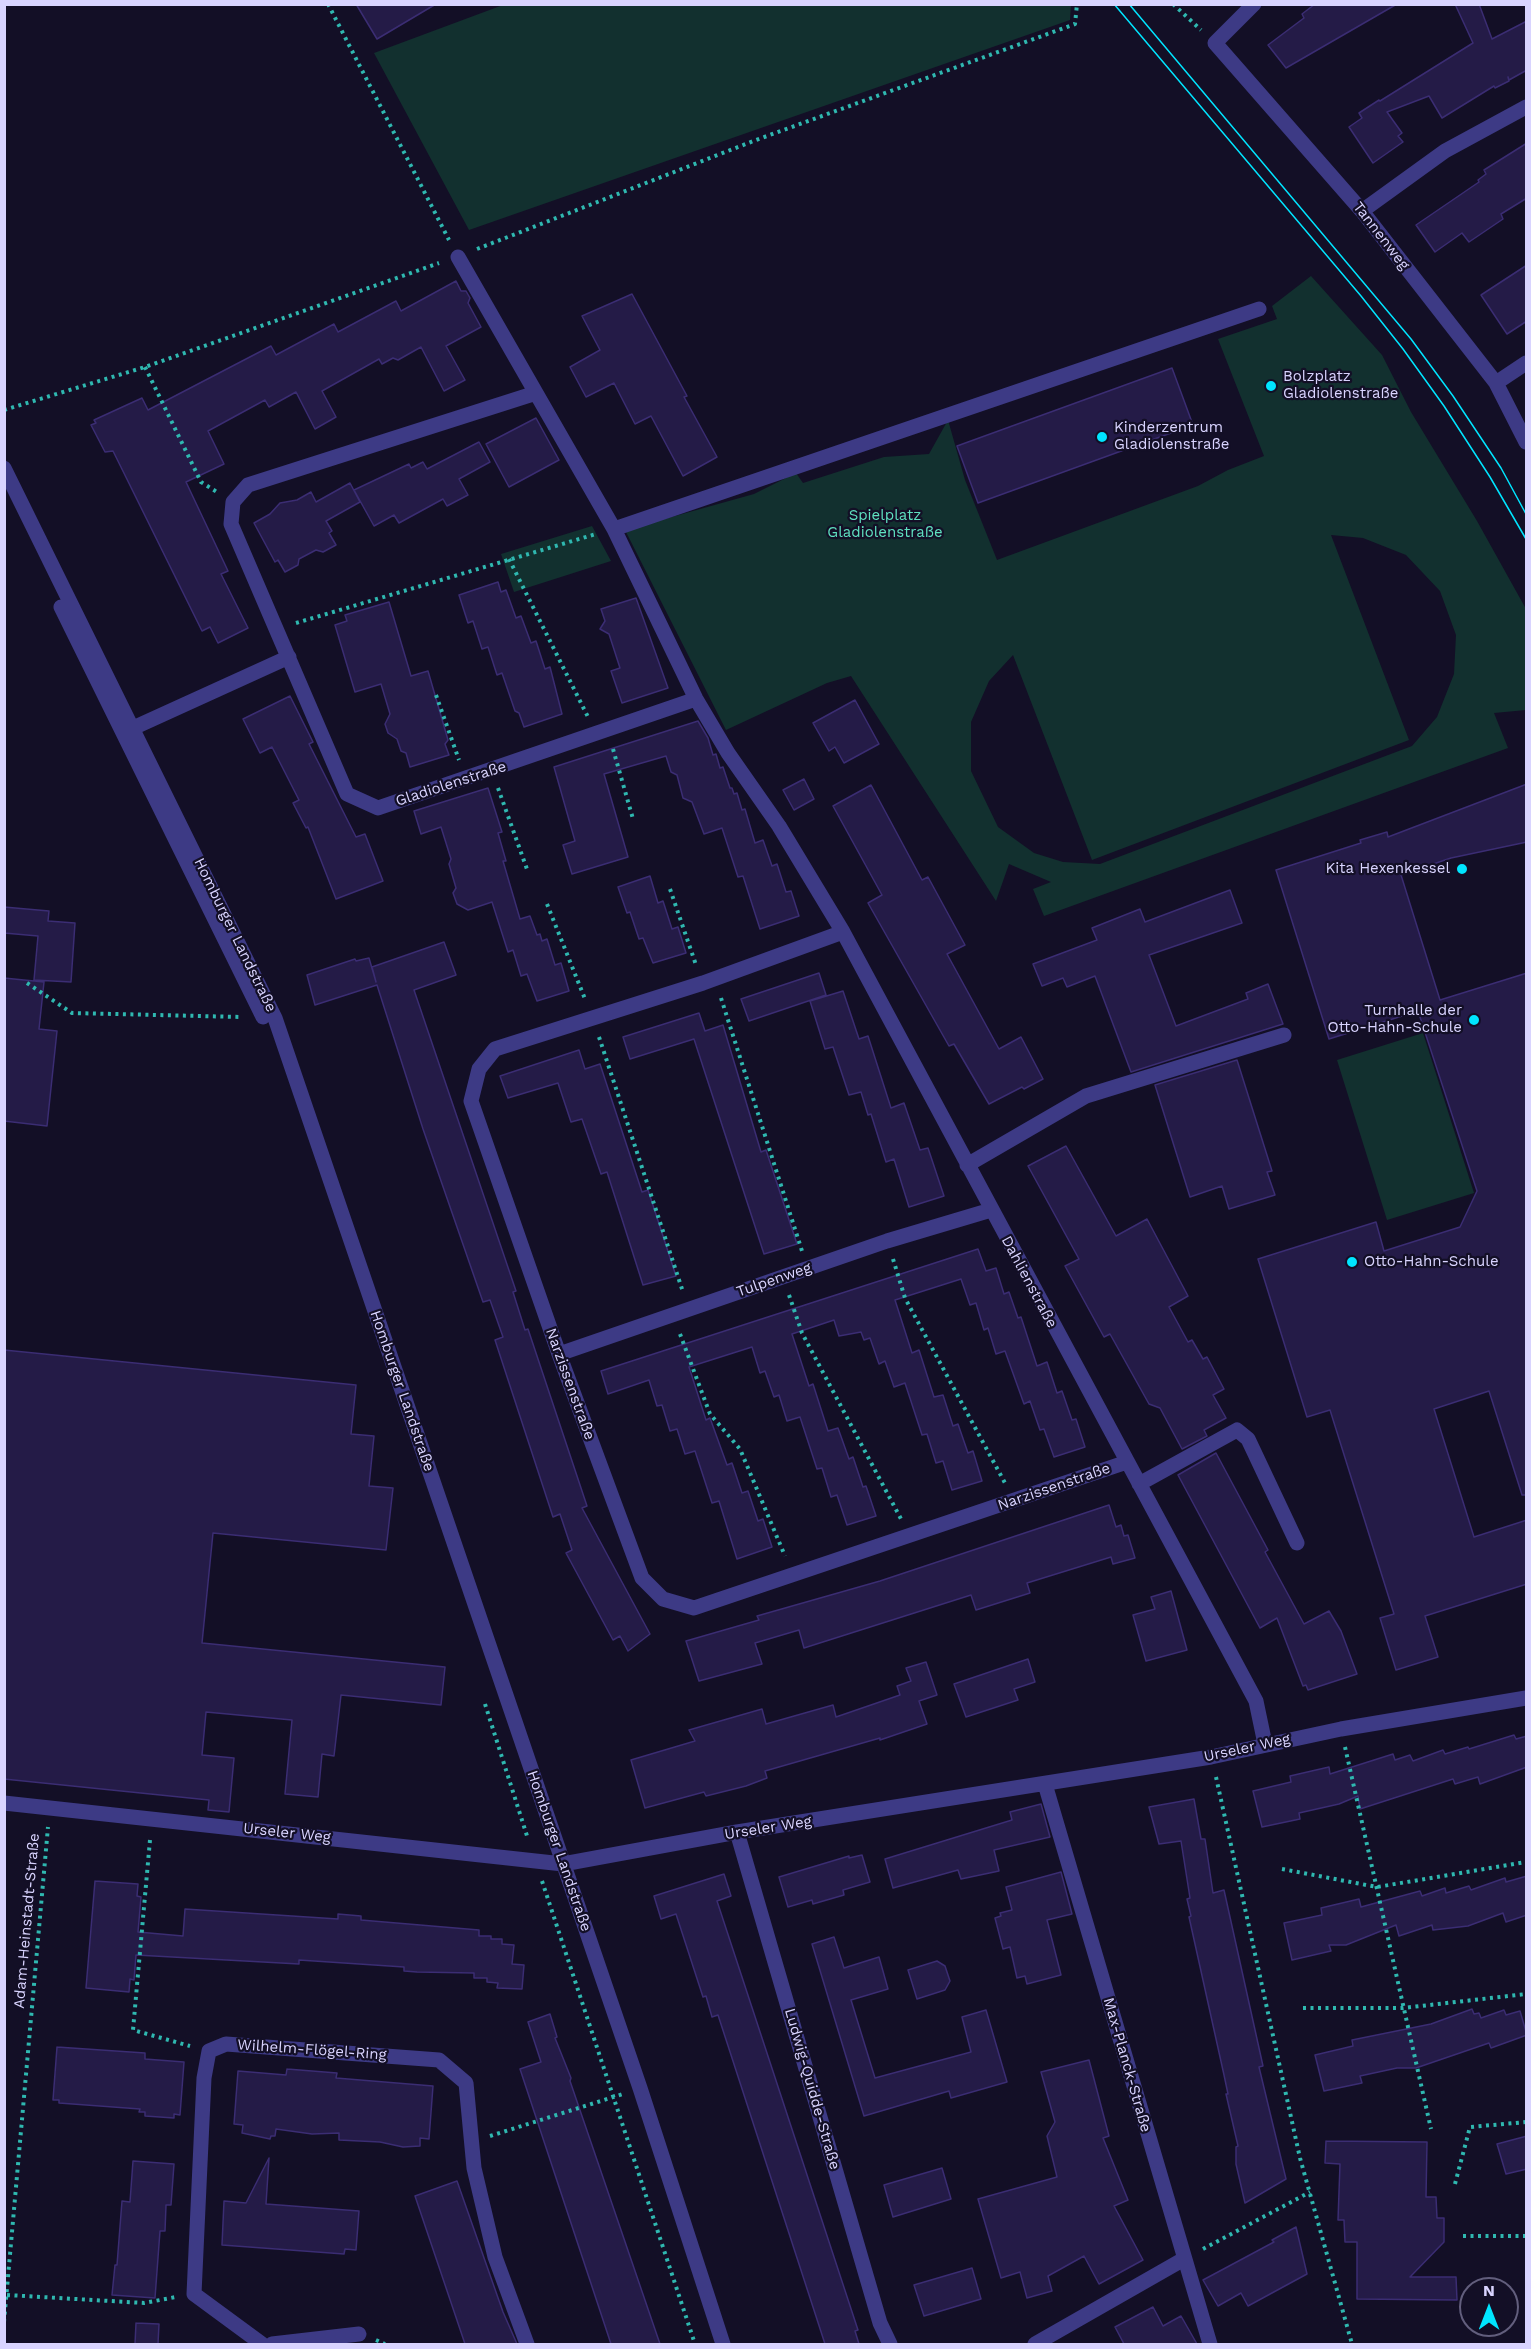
<!DOCTYPE html>
<meta charset="utf-8">
<style>
body{margin:0}
#map{position:relative;width:1531px;height:2349px;overflow:hidden;background:#130f26;font-family:"Work Sans",sans-serif}
canvas{display:block}
.frame{position:absolute;inset:0;border:6px solid #d9d4ff;pointer-events:none}
.north{position:absolute;left:1459px;top:2277px;width:60px;height:60px;box-sizing:border-box;background:#130f26;border:2px solid #625e7d;border-radius:50%;rotate:0deg;font-size:16px;font-weight:700;line-height:24px;text-align:center;color:#d9d4ff}
.north::after{content:'';display:block;margin:auto;width:21px;height:27px;background:#00e5ff;clip-path:polygon(50% 0,100% 100%,50% 72%,0 100%)}
</style>
<div id="map">
<canvas width="1531" height="2349"></canvas>
<div class="frame"></div>
<div class="north">N</div>
</div>
<script>
const c = document.querySelector('canvas').getContext('2d');
c.lineJoin = 'round';
function fillPath(path, color) {
  c.fillStyle = color;
  c.fill(path, 'evenodd');
}
function poly(rows) {
  const path = new Path2D();
  for (const r of rows) {
    path.moveTo(r[0], r[1]);
    for (let i = 2; i < r.length; i += 2) path.lineTo(r[i], r[i + 1]);
  }
  return path;
}
function strokePath(path, color, width, dash) {
  c.strokeStyle = color;
  c.lineWidth = width;
  c.lineCap = dash ? 'butt' : 'round';
  c.setLineDash(dash || []);
  c.stroke(path);
}
function write(font, color, halo, rows, align = 'center') {
  c.font = font + ' "Work Sans",sans-serif';
  c.lineWidth = 4.5;
  c.setLineDash([]);
  c.textBaseline = 'middle';
  c.strokeStyle = halo;
  c.fillStyle = color;
  for (const [text, x, y, turn = 0] of rows) {
    c.save();
    c.translate(x, y);
    c.rotate((+turn || 0) * Math.PI / 180);
    c.textAlign = isNaN(turn) ? turn : align;
    if (halo) c.strokeText(text, 0, 0);
    c.fillText(text, 0, 0);
    c.restore();
  }
}
fillPath(poly([
 [503,5,1071,4,1071,5,1070,20,469,230,374,53],
 [1311,276,1382,355,1411,412,1477,521,1526,609,1526,710,1494,713,1508,748,1044,916,1033,889,1051,882,1009,864,996,901,851,676,827,683,726,730,625,530,754,494,796,473,803,483,884,457,929,454,948,420,965,480,997,560,1198,486,1228,470,1264,456,1218,339,1277,319,1272,306],
 [1331,535,1363,538,1406,555,1440,591,1456,635,1454,674,1437,717,1412,746,1100,864,1063,862,1034,853,998,827,971,771,971,722,989,681,1013,655,1092,860,1409,740],
 [592,526,611,561,514,592,501,554],
 [1423,1033,1474,1193,1387,1220,1337,1060]
]), '#12302f');
const building = poly([
 [356,4,436,4,377,39,356,4],
 [1315,4,1397,4,1286,68,1268,45,1304,18,1302,14,1315,4],
 [1455,4,1479,4,1492,39,1527,21,1527,70,1509,80,1508,77,1509,81,1495,88,1494,86,1442,118,1429,96,1387,112,1402,133,1398,136,1403,142,1373,163,1349,127,1362,118,1359,113,1379,100,1380,101,1473,43,1455,4],
 [1527,143,1527,198,1501,214,1503,219,1469,242,1462,233,1435,252,1416,225,1479,182,1478,180,1486,174,1484,170,1527,143],
 [1527,265,1527,321,1507,334,1481,295,1527,265],
 [456,281,461,291,466,291,470,298,468,303,481,327,446,346,465,380,444,391,421,347,398,360,393,358,382,364,379,359,322,391,336,417,315,429,296,392,269,407,265,400,208,431,224,464,186,482,228,571,221,574,248,628,218,643,210,627,202,631,113,451,105,452,91,425,96,423,94,420,142,398,148,410,271,346,276,355,334,324,338,332,396,301,401,311,456,281],
 [632,294,687,396,684,397,717,457,683,476,651,416,635,424,614,383,586,397,570,367,600,350,582,316,632,294],
 [1172,368,1193,425,978,503,957,446,1172,368],
 [536,418,559,460,509,487,486,444,536,418],
 [479,442,490,462,459,479,468,495,447,506,443,499,399,523,394,515,374,526,354,490,409,464,411,468,423,462,427,469,479,442],
 [350,483,360,502,326,521,332,531,329,533,336,545,323,552,316,550,299,559,298,565,285,572,278,560,275,562,254,523,270,514,280,503,297,500,311,492,316,502,350,483],
 [498,582,501,592,506,590,516,618,521,616,531,643,536,641,545,669,550,667,562,714,524,727,519,713,515,711,502,673,497,675,488,647,482,649,473,621,468,623,459,595,498,582],
 [636,598,668,688,622,703,611,671,620,668,609,634,600,629,605,621,601,609,636,598],
 [389,602,411,676,428,671,448,740,445,744,449,755,410,767,406,753,401,751,397,739,388,733,385,724,390,714,381,684,355,692,335,625,347,621,345,615,389,602],
 [290,696,313,742,309,744,356,837,365,834,383,881,336,899,308,827,306,828,293,803,299,800,272,747,260,753,243,719,290,696],
 [855,700,879,744,844,763,835,747,829,751,813,723,855,700],
 [698,721,708,738,713,755,716,754,720,768,723,767,730,788,732,788,734,794,737,793,742,810,745,809,755,843,763,840,772,866,777,864,786,892,791,891,799,916,760,929,743,876,738,877,722,828,704,834,692,802,683,798,677,775,671,772,666,756,604,774,628,857,572,874,563,845,575,841,554,767,698,721],
 [804,779,814,799,794,810,783,790,804,779],
 [1527,784,1527,842,1451,858,1401,875,1440,1000,1527,973,1527,1495,1522,1495,1489,1391,1434,1409,1474,1537,1527,1520,1527,1584,1425,1616,1438,1657,1396,1670,1380,1618,1394,1614,1330,1410,1307,1417,1258,1259,1376,1222,1384,1251,1460,1227,1477,1191,1418,1011,1329,1039,1276,870,1361,843,1360,840,1387,832,1388,837,1527,784],
 [871,785,922,880,928,877,965,945,947,954,999,1049,1021,1037,1043,1079,1024,1089,1022,1087,989,1104,954,1044,949,1046,868,903,882,895,833,806,871,785],
 [488,788,502,832,498,833,506,861,503,861,520,919,530,916,537,935,540,934,542,941,547,939,555,965,561,963,569,991,537,1001,527,974,521,976,513,950,508,952,492,902,468,910,457,904,453,893,456,888,449,864,451,859,441,827,421,834,414,811,488,788],
 [650,876,658,903,663,901,672,929,678,927,686,953,653,963,643,938,639,939,630,912,627,913,618,887,650,876],
 [1230,890,1242,923,1149,955,1176,1026,1248,999,1246,993,1268,984,1283,1024,1131,1072,1095,976,1067,987,1063,978,1042,986,1033,964,1097,940,1092,928,1140,909,1145,922,1230,890],
 [4,907,49,911,48,921,75,923,71,982,34,980,38,936,4,933,4,907],
 [444,942,456,975,414,990,516,1291,513,1292,525,1330,528,1329,587,1506,582,1508,650,1634,628,1651,620,1636,613,1640,566,1553,572,1550,560,1514,553,1517,495,1340,503,1337,490,1300,483,1302,423,1129,377,985,315,1005,307,975,355,959,356,961,369,958,376,982,372,967,444,942],
 [819,973,826,995,749,1021,741,999,819,973],
 [4,978,44,982,39,1029,57,1031,47,1126,4,1121,4,978],
 [843,991,859,1039,868,1036,891,1108,904,1103,920,1150,928,1148,944,1196,909,1207,894,1159,886,1162,871,1114,868,1115,861,1092,849,1095,833,1047,825,1049,810,1001,843,991],
 [699,1013,705,1031,723,1025,761,1152,766,1150,797,1244,764,1254,694,1039,630,1059,623,1037,699,1013],
 [579,1050,585,1069,600,1064,642,1192,648,1190,676,1276,643,1285,607,1172,601,1174,582,1119,571,1122,558,1083,508,1098,500,1076,579,1050],
 [1237,1060,1272,1171,1267,1172,1275,1195,1229,1209,1222,1186,1190,1197,1155,1085,1237,1060],
 [1066,1146,1116,1236,1147,1219,1188,1296,1169,1307,1188,1342,1192,1340,1203,1359,1207,1357,1224,1389,1213,1395,1226,1418,1204,1430,1207,1436,1182,1449,1160,1408,1149,1404,1110,1334,1104,1337,1065,1266,1079,1259,1028,1166,1066,1146],
 [978,1249,986,1271,996,1268,1004,1294,1009,1292,1018,1318,1021,1317,1037,1366,1047,1362,1057,1393,1062,1391,1072,1420,1076,1419,1085,1447,1054,1457,1044,1429,1040,1430,1030,1401,1024,1404,1005,1351,996,1354,988,1328,984,1330,976,1303,970,1305,961,1279,895,1300,912,1353,919,1350,934,1397,943,1395,953,1426,958,1424,968,1453,973,1451,982,1481,952,1490,943,1461,936,1463,927,1434,922,1435,905,1383,894,1387,885,1361,879,1364,870,1338,864,1340,861,1332,839,1336,834,1320,792,1334,809,1386,813,1384,828,1431,838,1428,849,1459,853,1457,863,1487,866,1486,876,1516,847,1525,837,1495,831,1497,822,1468,817,1469,800,1417,787,1421,779,1395,774,1397,765,1371,760,1373,752,1347,689,1367,706,1420,710,1418,727,1465,732,1463,742,1493,748,1491,758,1521,763,1519,772,1547,737,1559,719,1501,712,1503,695,1451,685,1454,677,1429,670,1431,662,1405,657,1406,649,1380,608,1394,601,1371,978,1249],
 [4,1350,356,1385,351,1434,374,1436,369,1486,393,1488,386,1550,213,1533,202,1643,445,1667,441,1705,341,1695,334,1756,322,1754,318,1797,285,1794,292,1720,206,1712,202,1755,234,1758,229,1812,208,1810,209,1800,4,1779,4,1350],
 [1216,1453,1268,1550,1265,1552,1304,1624,1329,1611,1341,1631,1357,1674,1308,1690,1306,1685,1303,1686,1277,1618,1260,1628,1178,1475,1216,1453],
 [1109,1505,1116,1527,1121,1525,1124,1536,1128,1535,1135,1558,1113,1564,1111,1557,1027,1583,1030,1593,976,1610,971,1595,804,1648,799,1630,755,1643,762,1664,699,1681,686,1641,759,1620,757,1616,880,1581,1109,1505],
 [1171,1591,1187,1650,1146,1661,1133,1615,1155,1609,1151,1597,1171,1591],
 [1028,1659,1035,1682,1014,1689,1018,1700,966,1717,954,1684,1028,1659],
 [926,1662,937,1695,919,1701,927,1724,880,1740,880,1738,765,1771,767,1778,746,1786,706,1796,704,1792,645,1808,631,1760,695,1741,689,1730,762,1709,766,1724,833,1705,836,1717,900,1695,897,1686,911,1681,906,1668,926,1662],
 [1514,1735,1516,1739,1527,1736,1527,1767,1480,1784,1478,1777,1455,1784,1453,1779,1360,1809,1358,1796,1339,1804,1299,1813,1300,1819,1262,1827,1253,1791,1291,1782,1290,1776,1329,1767,1330,1774,1393,1754,1395,1760,1410,1755,1413,1761,1443,1750,1445,1754,1468,1747,1469,1749,1514,1735],
 [1194,1799,1201,1839,1205,1839,1213,1893,1224,1890,1263,2066,1259,2067,1286,2179,1245,2203,1236,2164,1236,2147,1238,2146,1226,2094,1228,2094,1224,2075,1189,1917,1191,1916,1187,1899,1190,1898,1181,1841,1159,1844,1149,1807,1194,1799],
 [1041,1804,1050,1837,994,1850,999,1871,961,1879,958,1870,893,1888,885,1859,1012,1820,1010,1812,1041,1804],
 [862,1855,870,1882,843,1890,844,1895,813,1904,812,1900,788,1907,779,1877,849,1856,849,1858,862,1855],
 [1061,1872,1072,1914,1047,1920,1061,1975,1027,1984,1025,1976,1017,1978,1010,1947,1003,1949,995,1918,1001,1916,1000,1913,1012,1910,1006,1887,1061,1872],
 [724,1874,731,1896,717,1901,858,2330,855,2331,859,2344,825,2344,718,2015,712,2017,706,1996,703,1997,676,1914,661,1919,654,1896,724,1874],
 [1527,1876,1527,1915,1506,1922,1503,1913,1468,1926,1433,1930,1432,1925,1399,1936,1396,1925,1346,1945,1329,1945,1331,1951,1292,1960,1284,1923,1322,1915,1321,1908,1359,1899,1361,1907,1420,1891,1422,1896,1445,1888,1446,1893,1469,1886,1471,1890,1505,1878,1506,1882,1527,1876],
 [95,1881,138,1884,137,1896,141,1897,138,1932,183,1936,185,1909,338,1919,338,1914,361,1916,361,1920,479,1930,479,1936,491,1936,491,1939,502,1939,502,1944,514,1945,512,1964,524,1965,522,1989,497,1988,498,1983,487,1982,487,1978,474,1978,474,1973,417,1972,404,1971,404,1967,299,1960,299,1964,136,1955,134,1980,130,1979,129,1992,86,1988,95,1881],
 [834,1937,844,1968,879,1957,888,1989,851,2000,875,2078,971,2052,962,2017,986,2010,1007,2082,951,2098,949,2091,864,2116,812,1944,834,1937],
 [937,1961,945,1966,950,1981,945,1990,917,1999,908,1970,937,1961],
 [1472,2009,1474,2014,1479,2013,1481,2018,1504,2010,1506,2015,1520,2011,1527,2035,1491,2048,1489,2043,1416,2068,1397,2068,1360,2076,1362,2083,1324,2091,1315,2055,1353,2046,1352,2040,1431,2024,1472,2009],
 [550,2014,557,2037,555,2038,571,2078,570,2081,660,2344,611,2344,520,2069,541,2062,528,2022,550,2014],
 [57,2047,145,2053,145,2059,184,2062,180,2115,174,2114,174,2118,145,2116,145,2112,139,2112,140,2109,59,2103,59,2100,53,2100,57,2047],
 [1089,2060,1109,2136,1103,2138,1128,2200,1114,2206,1143,2260,1099,2284,1084,2256,1048,2276,1052,2291,1027,2298,1020,2272,1001,2278,978,2199,1057,2177,1047,2136,1055,2122,1041,2072,1089,2060],
 [287,2069,337,2073,336,2078,433,2086,429,2139,420,2138,420,2146,403,2147,380,2142,339,2140,339,2133,312,2134,276,2129,275,2136,271,2136,270,2139,242,2133,243,2125,234,2124,238,2071,286,2075,287,2069],
 [1527,2136,1527,2169,1506,2174,1497,2144,1527,2136],
 [1326,2141,1427,2142,1426,2197,1436,2197,1437,2218,1444,2218,1444,2242,1410,2277,1456,2277,1457,2300,1357,2299,1357,2242,1345,2242,1344,2220,1338,2220,1340,2164,1325,2163,1326,2141],
 [269,2158,266,2204,359,2211,356,2250,345,2249,344,2254,222,2245,224,2201,246,2203,269,2158],
 [133,2161,174,2164,171,2205,166,2205,165,2231,160,2231,155,2298,112,2295,115,2265,117,2265,122,2201,130,2202,133,2161],
 [942,2168,951,2199,893,2217,884,2185,942,2168],
 [457,2181,503,2312,517,2344,465,2344,415,2196,457,2181],
 [1296,2227,1307,2274,1248,2306,1241,2293,1218,2306,1203,2280,1274,2242,1272,2240,1296,2227],
 [972,2268,981,2299,924,2316,914,2285,972,2268],
 [1153,2307,1163,2326,1181,2316,1197,2344,1124,2344,1115,2327,1153,2307],
 [136,2323,159,2324,158,2344,135,2344,136,2323]
]);
fillPath(building, '#241b47');
strokePath(building, '#3b2d73', 1.5);
strokePath(poly([
 [328,4,449,240],
 [1173,4,1201,30],
 [477,249,756,140,1075,24,1077,4],
 [145,367,201,482,217,492],
 [4,410,145,367,439,263],
 [509,559,588,717],
 [296,623,596,534],
 [436,695,459,760],
 [613,749,633,819],
 [498,788,528,872],
 [670,889,696,965],
 [547,904,585,999],
 [27,983,72,1013,242,1017],
 [721,998,802,1251],
 [599,1037,683,1292],
 [893,1259,905,1298,1005,1483],
 [789,1295,802,1333,901,1519],
 [680,1334,710,1414,740,1449,785,1556],
 [485,1704,528,1839],
 [1345,1747,1431,2129],
 [1216,1777,1300,2158,1352,2344],
 [150,1840,133,2030,190,2046],
 [1282,1869,1377,1887,1526,1862],
 [542,1881,695,2344],
 [1303,2008,1403,2008,1526,1994],
 [490,2136,623,2094],
 [1455,2184,1470,2127,1526,2122],
 [1463,2236,1526,2236],
 [1203,2249,1310,2192],
 [7,2295,144,2303,176,2297],
 [4,2322,48,1827],
 [376,2340,385,2344]
]), '#2fb8b0', 4, [3, 4.5]);
strokePath(poly([
 [1254,4,1215,43,1362,211,1496,383,1526,442],
 [1362,211,1445,151,1526,107],
 [458,257,614,529,696,699,728,753,779,826,843,932,1256,1701,1265,1744],
 [1496,383,1526,363],
 [536,393,248,485,233,502,231,524,347,794,378,808,696,699],
 [4,468,275,1018,640,2088,723,2344],
 [614,529,1259,309],
 [61,607,263,1017],
 [133,728,289,657],
 [843,932,703,983,495,1049,479,1069,471,1101,559,1354,642,1578,663,1599,694,1608,1127,1462],
 [967,1165,1086,1096,1284,1035],
 [559,1354,887,1241,991,1210],
 [1139,1484,1237,1430,1248,1439,1297,1543],
 [1045,1784,1210,2344],
 [4,1803,563,1864,737,1832,1211,1757,1341,1729,1526,1698],
 [737,1832,880,2323,890,2344],
 [262,2344,194,2294,204,2078,209,2051,226,2044,439,2060,466,2083,474,2168,495,2257,527,2344],
 [272,2344,359,2334],
 [1035,2344,1184,2259]
]), '#3d3a85', 15);
strokePath(poly([
 [1114,4,1361,296,1403,349,1444,406,1490,477,1526,539],
 [1129,4,1411,339,1453,396,1501,468,1526,514]
]), '#00e5ff', 1.5);
for (const [x, y, r, color] of [
 [1271,386,6,"#00e5ff"],
 [1102,437,6,"#00e5ff"],
 [1462,869,6,"#00e5ff"],
 [1474,1020,6,"#00e5ff"],
 [1352,1262,6,"#00e5ff"]
]) {
  const dot = new Path2D();
  dot.arc(x, y, r, 0, 2 * Math.PI);
  c.fillStyle = color;
  c.fill(dot);
  strokePath(dot, '#130f26', 2);
}
write('15px', '#d9d4ff', '#130f26', [
 ["Tannenweg",1381,236,52],
 ["Gladiolenstraße",451,784,-18],
 ["Homburger Landstraße",235,935,64],
 ["Tulpenweg",774,1280,-19],
 ["Dahlienstraße",1029,1282,62],
 ["Narzissenstraße",570,1384,70],
 ["Homburger Landstraße",402,1391,71],
 ["Narzissenstraße",1054,1487,-19],
 ["Urseler Weg",1247,1748,-12],
 ["Urseler Weg",768,1828,-9],
 ["Urseler Weg",287,1833,6],
 ["Homburger Landstraße",559,1851,71],
 ["Adam-Heinstadt-Straße",27,1921,-85],
 ["Wilhelm-Flögel-Ring",312,2050,4],
 ["Max-Planck-Straße",1127,2065,74],
 ["Ludwig-Quidde-Straße",812,2089,74]
]);
write('15px', '#d9d4ff', '#130f26', [
 ["Bolzplatz",1283,377],
 ["Gladiolenstraße",1283,394],
 ["Kinderzentrum",1114,428],
 ["Gladiolenstraße",1114,445],
 ["Kita Hexenkessel",1450,869,"right"],
 ["Turnhalle der",1462,1011,"right"],
 ["Otto-Hahn-Schule",1462,1028,"right"],
 ["Otto-Hahn-Schule",1364,1262]
], 'left');
write('15px', '#5fe0c0', '#130f26', [
 ["Spielplatz",885,516],
 ["Gladiolenstraße",885,533]
]);
</script>
